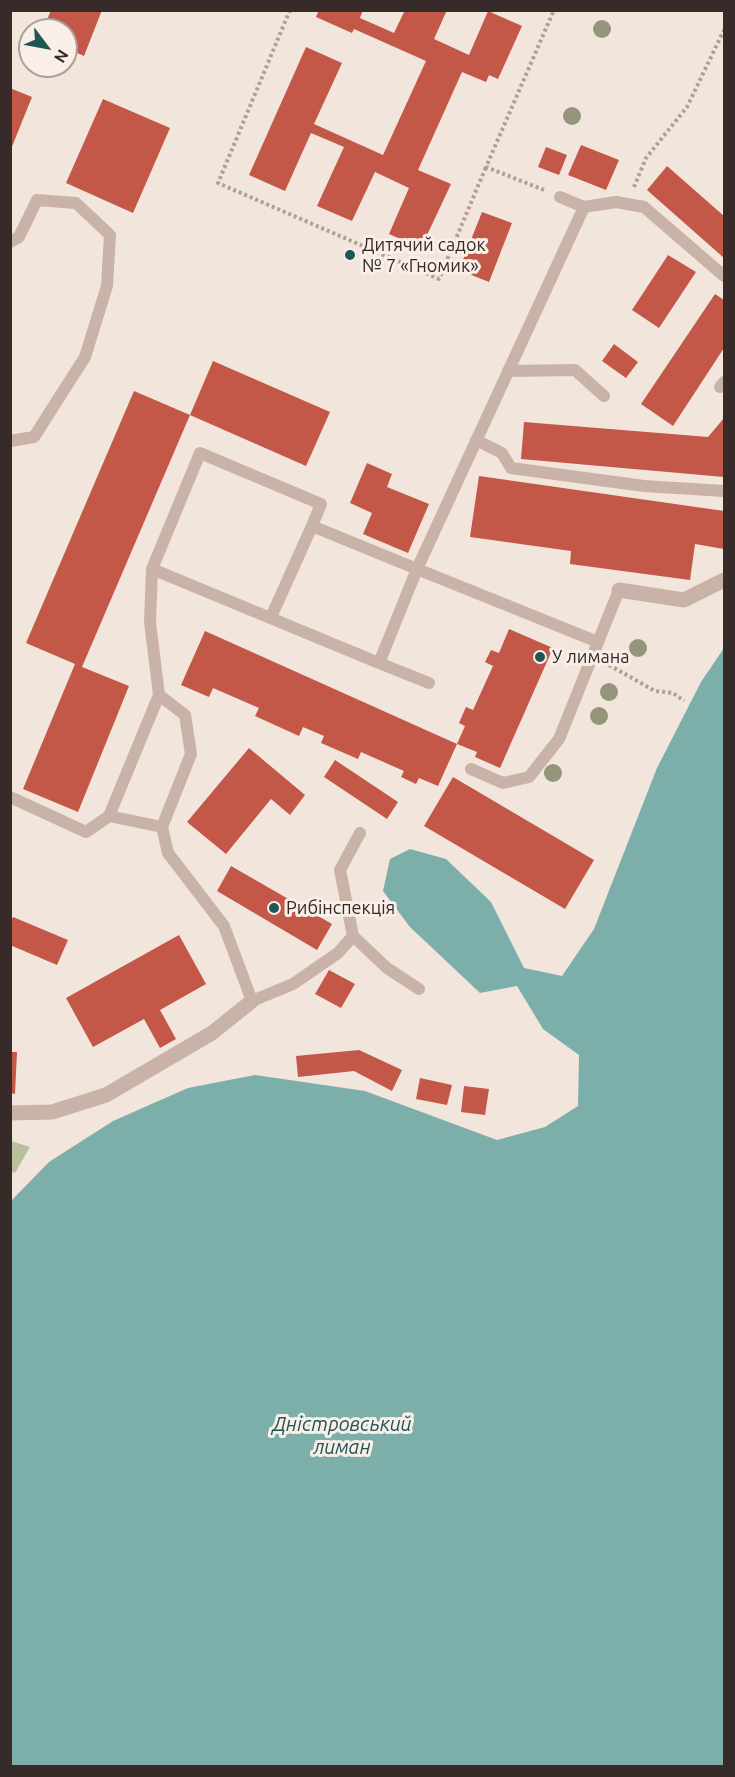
<!DOCTYPE html>
<meta charset="utf-8">
<style>
body{margin:0}
#map{position:relative;width:735px;height:1777px;overflow:hidden;background:#f1e5dc;font-family:Ubuntu,sans-serif}
canvas{display:block}
.frame{position:absolute;inset:0;border:12px solid #362b28;pointer-events:none}
.north{position:absolute;left:18px;top:18px;width:60px;height:60px;box-sizing:border-box;background:#f9efe8;border:2px solid #aba19b;border-radius:50%;rotate:122deg;font-size:16px;font-weight:700;line-height:24px;text-align:center;color:#362b28}
.north::after{content:'';display:block;margin:auto;width:21px;height:27px;background:#1f5754;clip-path:polygon(50% 0,100% 100%,50% 72%,0 100%)}
</style>
<div id="map">
<canvas width="735" height="1777"></canvas>
<div class="frame"></div>
<div class="north">N</div>
</div>
<script>
const c = document.querySelector('canvas').getContext('2d');
c.lineJoin = 'round';
function fillPath(path, color) {
  c.fillStyle = color;
  c.fill(path, 'evenodd');
}
function poly(rows) {
  const path = new Path2D();
  for (const r of rows) {
    path.moveTo(r[0], r[1]);
    for (let i = 2; i < r.length; i += 2) path.lineTo(r[i], r[i + 1]);
  }
  return path;
}
function strokePath(path, color, width, dash) {
  c.strokeStyle = color;
  c.lineWidth = width;
  c.lineCap = dash ? 'butt' : 'round';
  c.setLineDash(dash || []);
  c.stroke(path);
}
function write(font, color, halo, rows, align = 'center') {
  c.font = font + ' Ubuntu,sans-serif';
  c.lineWidth = 6;
  c.setLineDash([]);
  c.textBaseline = 'middle';
  c.strokeStyle = halo;
  c.fillStyle = color;
  for (const [text, x, y, turn = 0] of rows) {
    c.save();
    c.translate(x, y);
    c.rotate((+turn || 0) * Math.PI / 180);
    c.textAlign = isNaN(turn) ? turn : align;
    if (halo) c.strokeText(text, 0, 0);
    c.fillText(text, 0, 0);
    c.restore();
  }
}
fillPath(poly([
 [11,1141,30,1147,15,1173,11,1171]
]), '#b8c09c');
fillPath(poly([
 [724,648,724,1766,11,1766,11,1201,49,1162,113,1121,188,1088,255,1075,365,1091,497,1140,545,1127,578,1106,579,1055,543,1029,517,986,480,993,410,927,383,891,390,859,410,849,446,859,491,902,524,968,562,976,594,929,657,768,701,682]
]), '#7caeaa');
fillPath(poly([
 [51,10,102,10,84,56,66,48,66,30,43,30],
 [319,10,363,10,360,18,394,33,405,10,447,10,434,39,469,55,488,11,522,26,498,79,489,75,486,82,462,72,418,170,451,184,421,248,389,234,409,188,375,172,352,221,317,206,344,147,311,133,285,191,249,175,306,47,342,63,314,124,383,155,426,61,354,29,352,33,316,17],
 [10,88,32,97,11,149,10,149],
 [103,99,170,128,133,213,66,183],
 [581,145,619,160,606,190,568,175],
 [546,147,567,155,559,175,538,167],
 [667,166,724,216,724,258,647,190],
 [482,212,512,223,489,282,459,270],
 [668,255,696,272,659,328,632,310],
 [715,294,724,300,724,348,673,426,641,404],
 [614,344,638,362,626,378,602,361],
 [213,361,330,412,306,466,190,415,82,667,129,686,78,812,23,789,75,664,26,643,134,391,190,415],
 [724,418,724,477,521,459,524,422,708,437],
 [367,463,392,474,387,487,429,504,408,553,363,534,372,513,350,503],
 [479,476,724,511,724,549,695,544,690,580,570,564,571,551,470,537],
 [509,629,553,648,500,768,475,757,477,752,457,744,465,726,459,723,466,707,473,710,493,666,485,662,491,650,499,653],
 [205,631,457,744,438,786,419,778,416,784,401,777,404,771,361,752,358,759,321,743,324,736,303,727,299,736,255,716,259,708,213,688,209,697,181,685],
 [249,748,305,795,290,815,271,799,226,854,187,822],
 [335,760,398,802,387,819,324,777],
 [453,777,594,860,565,909,424,826],
 [231,866,332,924,317,950,217,891],
 [13,917,68,940,57,965,10,945,10,923],
 [179,935,206,984,160,1010,176,1039,160,1048,144,1019,93,1047,66,998],
 [329,970,355,984,341,1008,315,994],
 [359,1050,402,1070,392,1091,354,1071,298,1077,296,1056],
 [10,1052,17,1052,15,1094,10,1093],
 [420,1078,452,1085,447,1105,416,1099],
 [464,1086,489,1089,485,1115,461,1112]
]), '#c35849');
strokePath(poly([
 [290,10,218,183,439,279,486,167],
 [634,187,646,158,687,107,724,30],
 [544,190,486,167,554,10],
 [609,665,655,691,673,693,684,701]
]), '#b59d92', 4, [3, 3]);
strokePath(poly([
 [560,197,584,207,417,569,598,642],
 [584,207,616,202,644,207,724,276],
 [10,242,19,237,37,200,76,203,110,235,107,286,85,357,34,437,10,441],
 [508,371,575,370,604,396],
 [720,387,724,382],
 [476,440,502,453,511,468,644,486,724,491],
 [152,569,379,663],
 [271,617,312,526],
 [159,695,185,715,191,754,162,827,168,853,224,926,252,1001,293,984,338,953,353,936,340,870,360,833],
 [471,769,503,783,529,777,559,739,619,590],
 [10,797,86,832,109,816,159,695,150,622,152,569,200,453,321,504,312,526,417,569,379,663,429,683],
 [109,816,162,827],
 [353,936,387,968,419,989]
]), '#c9b3a8', 12);
strokePath(poly([
 [619,590,684,600,724,580],
 [10,1113,52,1112,106,1095,212,1033,252,1001]
]), '#c9b3a8', 15);
c.fillStyle = '#95957c';
for (const [x, y] of [
 [602,29],
 [572,116],
 [638,648],
 [609,692],
 [599,716],
 [553,773]
]) {
  c.beginPath();
  c.arc(x, y, 9, 0, 2 * Math.PI);
  c.fill();
}
for (const [x, y, r, color] of [
 [350,255,6,"#1f5754"],
 [540,657,6,"#1f5754"],
 [274,908,6,"#1f5754"]
]) {
  const dot = new Path2D();
  dot.arc(x, y, r, 0, 2 * Math.PI);
  c.fillStyle = color;
  c.fill(dot);
  strokePath(dot, '#f9efe8', 2);
}
write('18px', '#362b28', '#f9efe8', [
 ["Дитячий садок",362,245],
 ["№ 7 «Гномик»",362,266],
 ["У лимана",552,657],
 ["Рибінспекція",286,908]
], 'left');
write('italic 20px', '#1f5754', '#f9efe8', [
 ["Дністровський",342,1424],
 ["лиман",342,1447]
]);
</script>
